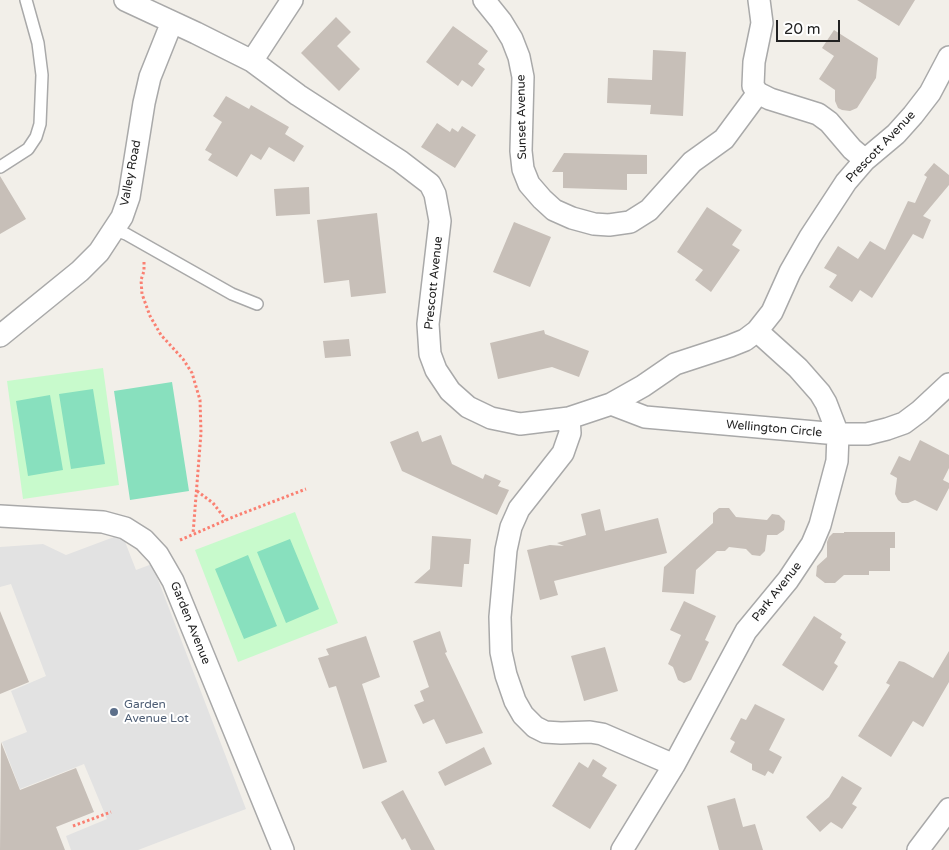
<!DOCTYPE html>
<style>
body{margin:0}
#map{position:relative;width:949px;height:850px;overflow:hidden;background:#f2efe9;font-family:"Varela Round",sans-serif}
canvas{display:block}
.scale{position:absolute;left:776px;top:20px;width:64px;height:22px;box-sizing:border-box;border:2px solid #222;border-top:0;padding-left:6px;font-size:15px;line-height:18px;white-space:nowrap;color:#222;-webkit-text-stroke:4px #fff;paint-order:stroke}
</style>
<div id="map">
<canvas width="949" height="850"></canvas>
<div class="scale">20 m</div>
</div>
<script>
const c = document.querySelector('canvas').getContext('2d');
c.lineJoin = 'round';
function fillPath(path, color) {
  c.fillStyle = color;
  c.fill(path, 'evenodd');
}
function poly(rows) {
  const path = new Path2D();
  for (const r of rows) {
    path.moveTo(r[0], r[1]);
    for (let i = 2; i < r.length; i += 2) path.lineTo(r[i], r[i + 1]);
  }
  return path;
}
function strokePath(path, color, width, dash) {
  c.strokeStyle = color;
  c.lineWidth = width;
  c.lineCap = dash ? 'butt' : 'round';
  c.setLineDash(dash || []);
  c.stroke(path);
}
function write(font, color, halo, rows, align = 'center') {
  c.font = font + ' "Varela Round",sans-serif';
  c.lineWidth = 4;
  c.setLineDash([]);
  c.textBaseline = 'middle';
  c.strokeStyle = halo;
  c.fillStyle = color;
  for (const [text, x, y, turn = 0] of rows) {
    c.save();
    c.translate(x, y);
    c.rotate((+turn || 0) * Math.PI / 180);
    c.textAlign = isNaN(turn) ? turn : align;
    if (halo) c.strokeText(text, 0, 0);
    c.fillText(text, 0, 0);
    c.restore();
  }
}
fillPath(poly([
 [103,368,119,485,23,499,7,381],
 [295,512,338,623,238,662,195,550]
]), '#c8facc');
fillPath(poly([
 [172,382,189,491,130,500,114,391],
 [93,389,105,464,71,469,59,394],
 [50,395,63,470,28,476,16,401],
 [290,539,319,609,286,623,257,552],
 [248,555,277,626,244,639,215,569]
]), '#88e0be');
fillPath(poly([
 [122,534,136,570,152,564,246,809,138,850,71,850,66,836,107,819,84,764,20,789,2,742,27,732,11,691,46,676,11,584,0,587,0,547,43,544,66,555]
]), '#e2e2e2');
fillPath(poly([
 [857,0,915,0,899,26],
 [336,17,351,32,337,46,360,69,339,91,301,53],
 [453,26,488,51,478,64,485,69,472,87,462,80,458,86,426,62],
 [834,30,878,58,876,78,857,108,850,111,842,110,838,108,835,101,835,90,819,79,834,56,822,48],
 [653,50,686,52,683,116,650,114,651,105,607,103,608,78,652,80],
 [226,96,249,109,251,105,289,127,285,134,304,146,294,162,269,147,261,160,251,154,237,177,208,160,212,154,205,150,222,122,213,116],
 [437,123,450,132,452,128,458,132,462,126,476,135,455,168,421,147],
 [564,153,647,155,647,174,627,174,627,190,563,188,563,172,552,172],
 [934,163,949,175,949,185,923,216,931,220,923,239,913,234,872,298,860,290,852,302,829,287,837,275,824,268,838,246,858,259,870,241,885,250,908,201,915,203,927,177,924,175],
 [0,176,26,219,0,234],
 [309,187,310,214,276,216,274,189],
 [707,207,742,230,732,245,740,250,711,292,695,280,703,270,677,252],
 [377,213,386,293,351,297,349,280,324,283,317,220],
 [514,222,551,237,530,287,493,272],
 [544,330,545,334,589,351,579,377,552,367,498,379,490,343],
 [349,339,351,356,325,358,323,341],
 [418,431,422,442,441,435,452,464,483,479,485,474,501,481,498,486,509,490,497,515,402,471,390,442],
 [920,440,949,455,949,468,943,480,949,483,949,488,937,511,915,500,908,503,902,503,898,500,895,494,897,478,890,474,899,456,910,461],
 [719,508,729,508,736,517,767,520,772,514,779,515,785,521,784,530,777,535,767,535,765,551,760,556,752,555,746,549,729,547,725,551,717,551,696,570,694,594,662,592,664,567,713,523,713,513],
 [600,509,605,531,658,518,667,553,554,581,558,595,540,600,527,550,550,545,564,546,557,543,586,535,581,514],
 [844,532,895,532,895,548,890,548,890,571,869,571,869,575,844,575,835,583,825,583,816,576,817,566,827,557,827,542,829,537,833,533,844,533],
 [432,536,471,539,469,564,464,564,462,587,414,583,430,569],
 [684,601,716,616,705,640,709,642,691,680,684,683,678,680,673,667,668,664,681,635,670,630],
 [0,611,29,682,0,694],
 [814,616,842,634,840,638,846,642,834,663,838,666,823,691,782,665],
 [440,631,447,652,445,653,483,733,446,744,434,719,423,724,414,705,424,701,420,691,429,687,413,641],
 [366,636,380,677,362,684,387,762,363,769,336,686,329,688,318,658,329,655,326,649],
 [605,647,618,691,584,701,571,656],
 [949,651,949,682,923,727,913,721,891,757,858,736,890,685,886,683,899,661,904,662,933,678],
 [755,704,785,719,769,750,782,757,773,774,768,771,765,776,752,770,752,764,730,752,735,742,730,739,741,718,746,720],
 [1,742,20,790,76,768,94,812,56,827,65,850,0,850],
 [484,747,492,764,445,786,438,772],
 [593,759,607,768,602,776,617,785,590,829,552,806,579,762,588,768],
 [842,776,862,788,852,804,857,807,842,829,831,822,820,832,806,817,829,797],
 [403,790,435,850,411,850,405,838,402,840,381,802],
 [735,798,743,827,755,824,763,850,719,850,707,806]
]), '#c7bfb8');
const lane = poly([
 [0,167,28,149,36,137,40,124,42,75,38,43,26,0],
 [115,230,126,234,232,294,257,304]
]);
const street = poly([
 [125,0,196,33,252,61,298,95,400,161,430,184,435,194,440,221,428,324,430,354,436,370,450,391,468,407,491,418,520,424,569,418,611,404,643,386,675,364,730,346,745,340,757,331,772,312,790,272,810,237,846,182,865,160,896,134,913,115,930,93,949,57],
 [484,0,501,21,512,39,519,57,523,77,521,151,523,169,529,184,542,199,554,210,572,218,594,224,609,225,630,222,649,210,692,162,724,139,758,93],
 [759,0,762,23,754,62,753,86,758,93,770,99,818,114,829,122,852,149,865,160],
 [252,61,292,0],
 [0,336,80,271,99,252,122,217,129,197,144,103,150,77,172,22],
 [611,404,645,417,838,434,826,403,820,393,798,368,757,331],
 [569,418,570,433,563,453,519,509,511,527,506,550,500,617,501,652,506,675,515,701,523,715,535,727,545,732,561,733,590,732,602,734,674,765],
 [0,516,103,522,125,528,144,540,158,555,173,581,283,850],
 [622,850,674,765,746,631,788,580,812,544,820,525,837,461,838,434,867,434,887,429,904,423,920,411,949,384],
 [918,850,949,809]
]);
strokePath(lane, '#a9a9a9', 14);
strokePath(street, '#a9a9a9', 24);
strokePath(poly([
 [144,262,144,271,141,280,142,294,150,316,161,335,183,359,192,373,200,400,201,433,193,534],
 [197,491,213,503,226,520],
 [180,540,233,517,306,489],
 [73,826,111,812]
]), '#fa8072', 3, [2.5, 2.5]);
strokePath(lane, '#fff', 11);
strokePath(street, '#fff', 21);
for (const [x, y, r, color] of [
 [114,712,5,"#5c6f8a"]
]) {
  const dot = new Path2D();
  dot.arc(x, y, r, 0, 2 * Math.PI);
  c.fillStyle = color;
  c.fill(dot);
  strokePath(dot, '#fff', 2);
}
write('12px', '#222', '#fff', [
 ["Sunset Avenue",522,117,-91],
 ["Prescott Avenue",881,147,-46],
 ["Valley Road",131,173,-79],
 ["Prescott Avenue",434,283,-84],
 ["Wellington Circle",774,429,5],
 ["Park Avenue",777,592,-52],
 ["Garden Avenue",190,623,68]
]);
write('12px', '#4e5e75', '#fff', [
 ["Garden",124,705],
 ["Avenue Lot",124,719]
], 'left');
</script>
